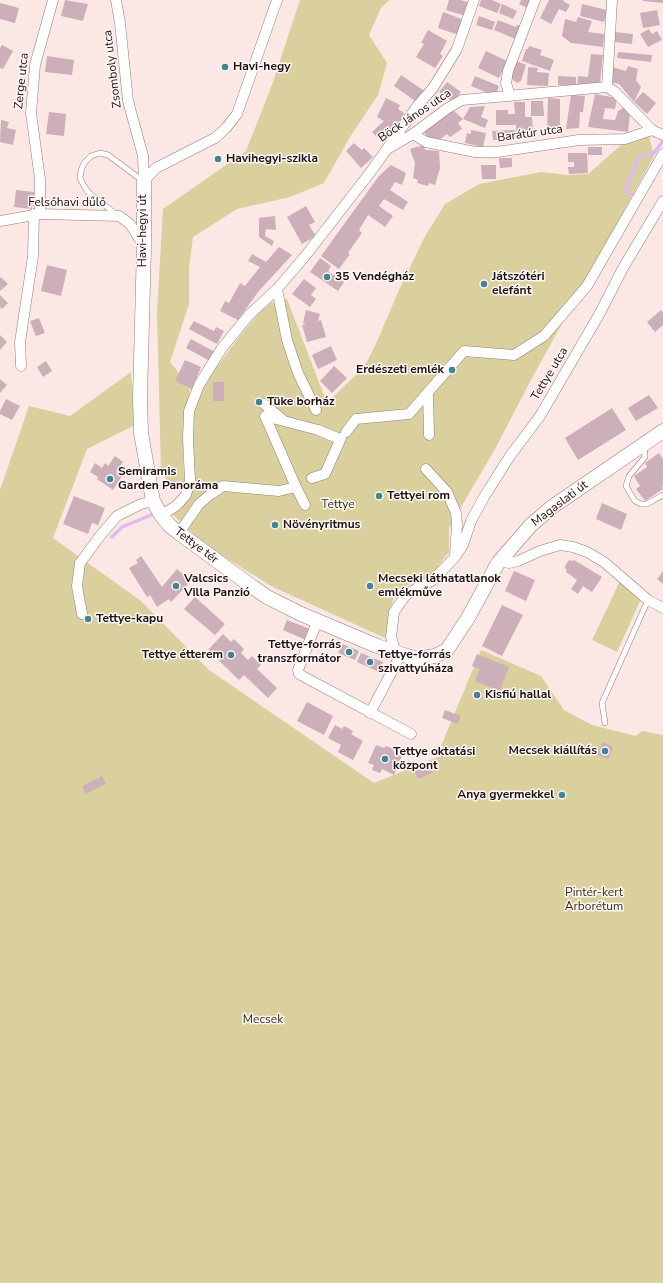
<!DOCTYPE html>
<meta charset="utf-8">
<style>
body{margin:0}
canvas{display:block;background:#fbe7e4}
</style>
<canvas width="663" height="1283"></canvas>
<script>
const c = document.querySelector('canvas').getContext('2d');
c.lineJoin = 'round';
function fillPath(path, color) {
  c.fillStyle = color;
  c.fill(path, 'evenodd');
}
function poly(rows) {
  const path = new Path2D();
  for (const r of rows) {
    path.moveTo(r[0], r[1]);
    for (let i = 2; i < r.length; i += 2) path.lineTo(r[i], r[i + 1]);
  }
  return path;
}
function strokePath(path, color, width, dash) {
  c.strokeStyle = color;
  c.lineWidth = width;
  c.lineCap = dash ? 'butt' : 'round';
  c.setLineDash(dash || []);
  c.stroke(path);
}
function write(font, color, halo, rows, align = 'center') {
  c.font = font + ' "Nunito Sans",sans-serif';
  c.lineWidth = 3;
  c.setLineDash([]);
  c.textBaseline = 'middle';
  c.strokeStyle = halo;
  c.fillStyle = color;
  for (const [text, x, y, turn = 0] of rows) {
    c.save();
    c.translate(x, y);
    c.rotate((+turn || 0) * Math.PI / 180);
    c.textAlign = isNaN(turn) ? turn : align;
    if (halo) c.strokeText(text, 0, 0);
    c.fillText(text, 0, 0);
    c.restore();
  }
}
fillPath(poly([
 [300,0,389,0,381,8,369,35,387,63,378,95,350,137,324,183,290,197,237,209,193,237,189,268,189,304,170,362,190,386,183,456,185,489,170,486,161,471,157,312,163,209,246,151,272,85],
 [648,131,654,156,531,380,495,449,458,512,449,529,449,552,432,574,396,590,389,613,385,638,273,587,205,545,171,513,194,489,193,416,202,391,214,371,239,337,259,313,270,303,287,299,327,403,364,367,375,346,399,290,424,238,445,204,479,184,541,172,568,175,588,174,620,146],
 [131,372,135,425,87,449,53,538,141,601,209,670,374,783,450,752,441,746,481,650,541,676,564,710,592,725,636,736,642,731,663,735,663,1283,0,1283,0,490,29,406,70,416],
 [620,581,640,601,617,652,592,640]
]), '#dad09e');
strokePath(poly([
 [635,195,625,191,639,156,653,154,663,141],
 [112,537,122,527,156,513]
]), '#e2b9ed', 3.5);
fillPath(poly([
 [65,0,88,4,83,21,61,16],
 [449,0,461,0,470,3,466,16,446,10],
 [481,0,492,0,501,4,497,13,479,6],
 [521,0,531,0,527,8,519,4],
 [549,0,564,0,563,1,570,5,566,12,559,9,551,24,540,18],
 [643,0,663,0,663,3,643,1],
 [0,3,19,8,15,23,0,19],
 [502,4,517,11,513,19,499,13],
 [582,4,607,10,604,22,580,16],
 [657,10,660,25,643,28,640,13],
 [443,12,464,20,459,35,438,28],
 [479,16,495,22,492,30,476,25],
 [578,17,592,21,588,32,604,34,603,47,571,43,562,36,565,19,576,22],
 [498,20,516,27,517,25,523,27,518,40,494,30],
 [649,29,652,34,657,31,662,40,648,47,640,34],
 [428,30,447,41,440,54,443,56,435,68,416,57,424,44,421,43],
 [615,32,633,34,632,44,614,42],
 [2,45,13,51,3,69,0,68,0,48],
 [529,46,542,50,540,55,554,60,550,71,522,61,526,49,528,49],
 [486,51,507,61,499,78,478,68],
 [618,52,652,55,651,62,617,58],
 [591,54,603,55,600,83,577,86,578,76,588,77],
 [47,56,74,60,72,75,45,72],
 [517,61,526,65,521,81,517,83,513,80,511,74],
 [628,66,638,69,636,80,641,87,634,102,643,92,656,103,647,114,634,102,619,84,611,82,612,67,626,71],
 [528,67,538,68,537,72,549,73,548,86,527,85],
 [401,75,426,92,418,103,394,86],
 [475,76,499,86,495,96,471,86],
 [558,76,576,77,576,86,558,85],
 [447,82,461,92,453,102,439,92],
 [595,94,617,98,615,109,605,108,603,119,615,120,618,111,625,107,630,114,628,132,588,127],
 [571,95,585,96,583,112,580,112,579,128,566,129],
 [386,98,400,105,398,109,404,113,400,122,382,142,372,132,384,121,377,117],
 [548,98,560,99,560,129,547,129],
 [531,101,543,101,544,116,531,116],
 [514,102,525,102,525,117,532,117,533,130,516,130,516,125,496,125,496,110,508,110,508,114,515,114],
 [485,106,481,117,488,120,485,128,463,119,470,107],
 [453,110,463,119,458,123,462,129,450,137,447,134,439,140,430,140,424,132],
 [49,112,66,114,64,136,46,134],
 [1,120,9,122,7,128,16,130,13,145,0,142],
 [471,130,486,133,483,147,465,143,467,133,471,134],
 [516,130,516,139,493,140,492,131],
 [354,143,362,150,364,148,373,157,361,168,346,151],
 [424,145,425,150,439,151,440,168,435,185,429,183,428,186,417,183,418,180,413,178,415,163,410,149],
 [588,147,602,147,602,155,588,155],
 [568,153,587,153,588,173,569,174,568,167,574,167,574,162,568,162],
 [499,158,512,158,512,167,500,168],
 [391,165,406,173,402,185,395,182,390,190,408,202,403,210,384,199,379,206,393,216,385,227,368,215,359,230,362,233,348,253,350,254,339,269,321,256,379,176],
 [481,165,496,165,496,179,482,179],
 [16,190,34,192,32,209,14,207],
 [306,206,315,222,309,225,316,236,302,244,287,217],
 [275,216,276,230,266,229,265,236,274,241,272,246,259,237,259,218],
 [279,247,292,255,258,292,238,320,220,311,225,301,229,303,240,283,245,286,260,267,248,261,252,254,266,262],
 [320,258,331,266,328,271,344,282,338,291,310,272],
 [47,265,67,270,61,296,41,291],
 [1,277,8,284,0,291,0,278],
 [304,279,316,288,311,295,316,299,310,307,292,294],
 [0,295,8,303,2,309,0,307],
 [306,310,320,314,318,321,321,320,326,337,307,342,302,325,306,324,303,323],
 [661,310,663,313,663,325,655,332,647,322],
 [39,318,45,333,36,336,30,321],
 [194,321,214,331,216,327,224,331,217,344,189,329],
 [0,335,7,342,0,350],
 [191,339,215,352,210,361,186,348],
 [331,346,337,360,318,369,312,355],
 [185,360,201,367,192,389,175,381],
 [46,361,52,371,43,377,37,367],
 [334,366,347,378,332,393,320,381],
 [0,379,7,385,0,393],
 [213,382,224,382,224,401,213,401],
 [649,395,658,408,636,421,628,408],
 [6,399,20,406,12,420,0,414,0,411],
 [612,408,626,430,578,460,565,438],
 [659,453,663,459,663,485,662,487,663,489,645,501,636,489,640,486,634,476,647,467,645,463],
 [115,456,123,462,116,472,122,476,113,490,97,479,98,477,90,472,95,463,102,468,105,463,108,466],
 [74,496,105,508,98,525,92,523,88,534,63,524],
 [602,503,627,514,621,530,596,519],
 [141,556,162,587,177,569,191,581,171,602,169,599,157,607,150,595,147,597,129,568,138,563,136,560],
 [569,560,573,561,574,560,602,577,592,592,583,586,578,594,571,589,577,580,566,572,567,570,565,568,565,566],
 [514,571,535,580,526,601,505,591],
 [663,571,663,584,657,579],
 [195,597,225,624,215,635,184,609],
 [502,605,523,615,502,656,482,646],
 [287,620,310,629,306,640,283,630],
 [223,634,231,642,234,639,244,649,241,653,248,660,252,656,261,665,257,669,277,688,268,698,244,675,239,680,208,650],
 [343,644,359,651,355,660,338,653],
 [361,653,383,662,379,672,357,662],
 [477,654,509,667,500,691,475,681,480,669,472,666],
 [307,702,333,716,324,735,297,721],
 [445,710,461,716,458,724,442,718],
 [335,725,342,729,344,726,353,731,351,734,363,741,353,760,338,752,341,745,328,738],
 [603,742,613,747,608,759,597,755],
 [376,745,384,748,386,746,394,749,393,752,402,756,394,775,382,769,380,773,372,770,374,765,368,763],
 [429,764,433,773,418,779,414,770],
 [102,776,106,784,85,794,82,786]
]), '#cdafba');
const lane = poly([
 [117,215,88,192,84,186,80,178,81,171,84,163,91,156,100,153,108,155,143,181],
 [644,446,645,457,629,476,626,486,630,493,635,501,641,504,647,504,663,495],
 [605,723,602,703,648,600]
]);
const street = poly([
 [116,0,120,23,128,101,143,156,144,181],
 [607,87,612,0],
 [510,96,506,83,508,71,535,0],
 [413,134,426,142,475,152,497,152,579,140,625,139,652,130],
 [389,148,413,134,448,108,462,100,607,87,615,92,652,130,663,135],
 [144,181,156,168,215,138,226,128,237,114,277,0],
 [40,214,40,179,31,113,35,65,53,0],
 [0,221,40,214,119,216,130,224,144,246],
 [277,289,287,340,298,373,316,410],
 [21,366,20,342,33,256,34,214],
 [428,392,429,435],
 [264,404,282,419],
 [346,432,356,419,409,414,464,351,514,355,544,336,587,286,663,154],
 [426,469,447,492,456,513,457,525,455,555],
 [312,478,325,474,341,438],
 [305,505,296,487,265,416,318,430,340,439],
 [161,515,176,506,186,495,190,480,188,439,189,411,199,385,222,348,249,315,277,289,306,255,372,170,418,105,433,88,457,49,474,0],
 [179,533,199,504,211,494,223,486,279,491,296,487],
 [500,561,509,563,518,561,540,551,560,545,573,547,587,552,604,562,648,600,663,608],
 [82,614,77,586,80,563,100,536,117,516,141,504,153,501],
 [317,622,298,670,299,674,308,679,411,734],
 [396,653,391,637,394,612,405,596,419,587,433,580,455,557,463,545,471,521,484,497,510,456,540,416,600,313,623,268,663,201],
 [370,713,401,654]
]);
const secondary = poly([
 [144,181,144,246,140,398,141,433,153,501,161,515,170,526,179,533,254,588,267,597,301,614,377,646,401,654,417,659,435,656,447,650,468,618,498,563,531,525,552,507,663,431]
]);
strokePath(lane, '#977a76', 6);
strokePath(street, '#977a76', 11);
strokePath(secondary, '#977a76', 15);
strokePath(lane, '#fff', 5);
strokePath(street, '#fff', 10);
strokePath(secondary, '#fff', 14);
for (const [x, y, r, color] of [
 [225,67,4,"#418493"],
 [218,159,4,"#418493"],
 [327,277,4,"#418493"],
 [484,284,4,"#418493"],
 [452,370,4,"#418493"],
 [259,402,4,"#418493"],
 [110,479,4,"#418493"],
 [379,496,4,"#418493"],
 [275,525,4,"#418493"],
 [176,586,4,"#418493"],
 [370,586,4,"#418493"],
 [88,619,4,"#418493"],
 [349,652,4,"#418493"],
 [231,655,4,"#418493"],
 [370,662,4,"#418493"],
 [477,695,4,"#418493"],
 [605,751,4,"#418493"],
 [385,759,4,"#418493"],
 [562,795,4,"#418493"]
]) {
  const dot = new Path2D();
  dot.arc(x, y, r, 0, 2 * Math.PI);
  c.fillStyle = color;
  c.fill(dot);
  strokePath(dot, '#fef7f6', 1.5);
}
write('bold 12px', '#1c110f', '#fef7f6', [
 ["Havi-hegy",233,67],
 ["Havihegyi-szikla",226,159],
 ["35 Vendégház",335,277],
 ["Játszótéri",492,277],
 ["elefánt",492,291],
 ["Erdészeti emlék",444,370,"right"],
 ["Tüke borház",267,402],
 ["Semiramis",118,472],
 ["Garden Panoráma",118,486],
 ["Tettyei rom",387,496],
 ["Növényritmus",283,525],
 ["Valcsics",184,579],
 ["Villa Panzió",184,593],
 ["Mecseki láthatatlanok",378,579],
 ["emlékműve",378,593],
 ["Tettye-kapu",96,619],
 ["Tettye-forrás",341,645,"right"],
 ["transzformátor",341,659,"right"],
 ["Tettye étterem",223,655,"right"],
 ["Tettye-forrás",378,655],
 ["szivattyúháza",378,669],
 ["Kisfiú hallal",485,695],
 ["Mecsek kiállítás",597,751,"right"],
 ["Tettye oktatási",393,752],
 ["központ",393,766],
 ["Anya gyermekkel",554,795,"right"]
], 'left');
write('12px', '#1c110f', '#fef7f6', [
 ["Zsomboly utca",113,69,-97],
 ["Zerge utca",22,81,-84],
 ["Böck János utca",415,116,-34],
 ["Barátúr utca",530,134,-8],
 ["Felsőhavi dűlő",67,203],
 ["Havi-hegyi út",143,231,-90],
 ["Tettye utca",550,374,-59],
 ["Magaslati út",560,504,-37],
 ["Tettye tér",196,546,37]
]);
write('12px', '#352f12', '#fef7f6', [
 ["Tettye",338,505],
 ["Pintér-kert",594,893],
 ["Arborétum",594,907],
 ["Mecsek",263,1020]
]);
</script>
